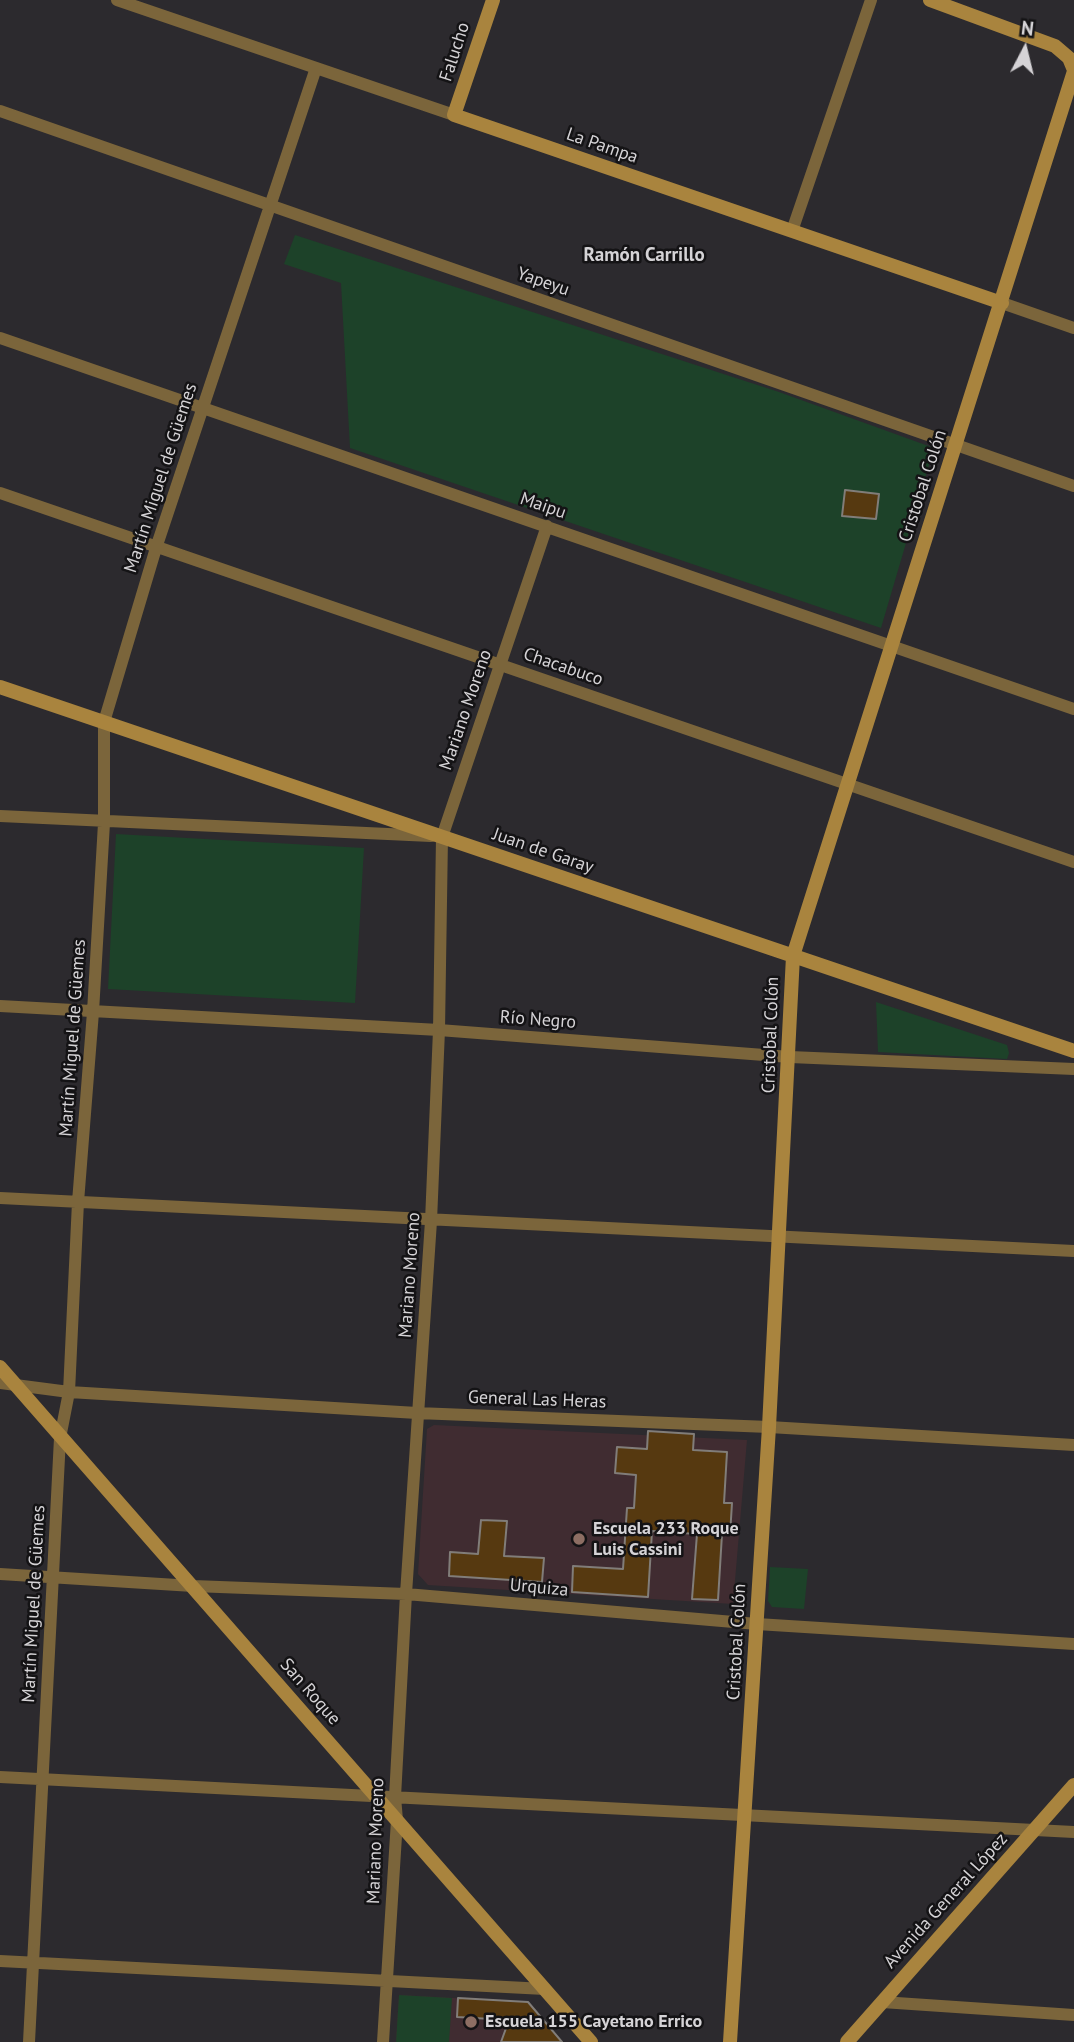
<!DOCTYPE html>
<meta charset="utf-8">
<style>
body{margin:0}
#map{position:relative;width:1074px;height:2042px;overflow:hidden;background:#2c2a2e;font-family:"PT Sans",sans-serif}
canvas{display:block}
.north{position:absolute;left:990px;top:14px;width:70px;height:70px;-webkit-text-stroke:5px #141315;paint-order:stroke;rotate:7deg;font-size:19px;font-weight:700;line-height:28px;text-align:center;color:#d5d3d6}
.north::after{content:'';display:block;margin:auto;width:24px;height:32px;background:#d5d3d6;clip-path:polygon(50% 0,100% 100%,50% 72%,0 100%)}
</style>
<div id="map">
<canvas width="1074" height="2042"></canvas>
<div class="north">N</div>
</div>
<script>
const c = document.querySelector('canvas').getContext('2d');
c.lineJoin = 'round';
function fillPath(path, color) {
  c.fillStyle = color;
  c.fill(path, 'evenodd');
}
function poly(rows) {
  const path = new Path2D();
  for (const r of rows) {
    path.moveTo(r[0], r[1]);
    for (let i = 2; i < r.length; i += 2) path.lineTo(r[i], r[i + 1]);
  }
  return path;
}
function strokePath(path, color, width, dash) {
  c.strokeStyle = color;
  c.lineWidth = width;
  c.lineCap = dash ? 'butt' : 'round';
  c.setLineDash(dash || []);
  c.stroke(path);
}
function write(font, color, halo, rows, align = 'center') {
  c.font = font + ' "PT Sans",sans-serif';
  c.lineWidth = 5;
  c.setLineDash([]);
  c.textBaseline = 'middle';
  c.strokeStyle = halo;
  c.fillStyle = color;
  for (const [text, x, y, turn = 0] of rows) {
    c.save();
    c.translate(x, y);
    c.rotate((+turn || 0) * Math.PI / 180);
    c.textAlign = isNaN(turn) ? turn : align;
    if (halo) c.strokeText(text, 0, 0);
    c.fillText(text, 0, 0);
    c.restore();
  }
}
fillPath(poly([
 [434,1425,747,1440,733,1604,428,1585,418,1574,427,1429],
 [399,1995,528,2002,562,2042,396,2042]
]), '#402c31');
fillPath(poly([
 [295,235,779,392,934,448,881,628,350,448,341,283,284,264],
 [116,834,364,848,355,1003,108,989],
 [876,1002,1007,1045,1009,1053,1007,1059,878,1052],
 [770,1567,808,1569,804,1609,772,1607,768,1601],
 [399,1995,452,1998,449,2042,396,2042]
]), '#1d4229');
const building = poly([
 [845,490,879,494,876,519,842,516,845,490],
 [648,1431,694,1434,693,1450,727,1452,724,1503,732,1503,730,1535,722,1534,718,1600,692,1599,697,1534,652,1531,648,1597,572,1592,573,1566,623,1569,627,1508,634,1508,636,1475,615,1473,617,1447,647,1449,648,1431],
 [481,1520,507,1521,504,1556,544,1558,542,1582,449,1576,450,1552,478,1554,481,1520],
 [458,1998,528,2002,562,2042,501,2042,509,2020,457,2017,458,1998]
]);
fillPath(building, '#563910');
strokePath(building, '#817d79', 2);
strokePath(poly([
 [117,0,454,115],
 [0,111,1074,486],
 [792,231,871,0],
 [1002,303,1074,328],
 [0,338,1074,709],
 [0,493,1074,862],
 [0,816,431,836],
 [0,1006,439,1030,790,1057,1074,1069],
 [0,1198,1074,1251],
 [0,1383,69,1392,417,1413,769,1427,1074,1445],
 [0,1574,193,1586,406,1594,757,1624,1074,1644],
 [0,1777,1074,1832],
 [0,1961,545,1989],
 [882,2002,1074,2015],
 [29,2042,60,1438,69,1392,78,1202,93,1012,104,823,104,722,156,548,316,68],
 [383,2042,397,1820,395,1797,406,1594,431,1221,439,1030,442,837,547,526]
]), '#7b653b', 12);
strokePath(poly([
 [493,0,454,115,1002,303],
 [930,0,1055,46,1069,58,1074,70],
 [0,687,1074,1051],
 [0,1367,591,2042],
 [730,2042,769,1427,793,956,1074,71],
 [847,2042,1074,1785]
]), '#a9843e', 14);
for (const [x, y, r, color] of [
 [579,1539,7,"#8d6e63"],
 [471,2022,7,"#8d6e63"]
]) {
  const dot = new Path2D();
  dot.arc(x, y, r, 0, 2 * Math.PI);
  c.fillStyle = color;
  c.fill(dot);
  strokePath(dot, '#141315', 2.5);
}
write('18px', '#d5d3d6', '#141315', [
 ["Falucho",455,52,-72],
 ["La Pampa",602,146,19],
 ["Yapeyu",543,282,19],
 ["Martín Miguel de Güemes",161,478,-72],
 ["Cristobal Colón",923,486,-72],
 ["Maipu",543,506,19],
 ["Chacabuco",563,667,19],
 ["Mariano Moreno",466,710,-71],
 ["Juan de Garay",543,851,19],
 ["Río Negro",538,1020,4],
 ["Cristobal Colón",771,1035,-88],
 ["Martín Miguel de Güemes",73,1038,-86],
 ["Mariano Moreno",410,1275,-86],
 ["General Las Heras",537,1400,2],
 ["Urquiza",539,1588,5],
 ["Martín Miguel de Güemes",34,1604,-87],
 ["Cristobal Colón",737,1642,-87],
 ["San Roque",310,1692,49],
 ["Mariano Moreno",376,1841,-88],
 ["Avenida General López",946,1901,-48]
]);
write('bold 18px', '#d5d3d6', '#141315', [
 ["Escuela 233 Roque",593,1529],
 ["Luis Cassini",593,1550],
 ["Escuela 155 Cayetano Errico",485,2022]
], 'left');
write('bold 19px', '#d5d3d6', '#141315', [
 ["Ramón Carrillo",644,256]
]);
</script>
